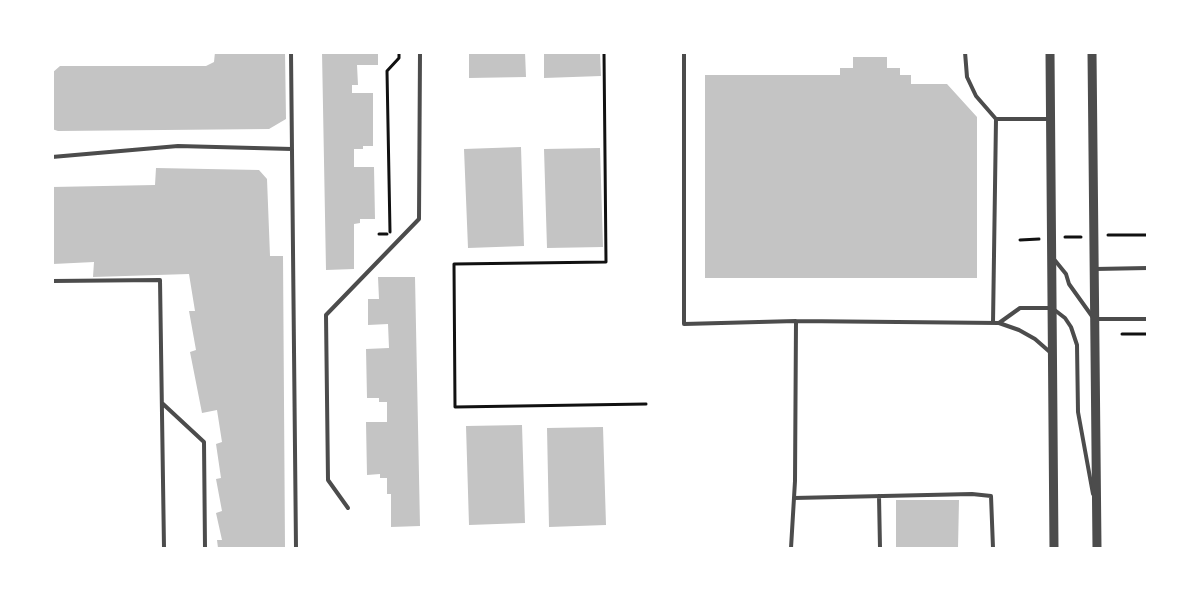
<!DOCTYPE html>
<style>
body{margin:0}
#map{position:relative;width:1200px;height:601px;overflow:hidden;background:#fff;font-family:Figtree,sans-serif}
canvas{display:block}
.frame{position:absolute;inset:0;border:54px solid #fff;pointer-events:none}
</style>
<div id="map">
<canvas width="1200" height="601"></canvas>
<div class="frame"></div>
</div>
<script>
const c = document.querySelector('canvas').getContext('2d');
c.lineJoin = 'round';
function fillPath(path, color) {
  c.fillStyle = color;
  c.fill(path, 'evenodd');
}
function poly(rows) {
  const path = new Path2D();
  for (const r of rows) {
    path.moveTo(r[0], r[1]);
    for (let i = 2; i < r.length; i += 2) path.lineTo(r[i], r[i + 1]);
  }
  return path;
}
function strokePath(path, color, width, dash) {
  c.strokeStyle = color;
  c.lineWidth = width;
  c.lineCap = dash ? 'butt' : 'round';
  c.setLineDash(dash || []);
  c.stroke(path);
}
fillPath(poly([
 [215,52,285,52,286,119,269,129,58,131,52,129,52,73,60,66,206,66,214,62],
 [322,52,378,52,378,65,357,65,358,85,352,85,352,93,373,93,373,146,363,146,363,149,354,149,354,167,374,167,375,219,360,219,360,223,354,224,354,269,326,270],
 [469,52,525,52,526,77,469,78],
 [544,52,600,52,601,76,544,78],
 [853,57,887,57,887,68,900,68,900,75,911,75,911,84,947,84,977,117,977,278,705,278,705,75,840,75,840,68,853,68],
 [521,147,524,246,468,248,464,149],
 [600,148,603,247,547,248,544,149],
 [156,168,259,170,267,179,270,256,283,256,285,548,218,548,217,540,222,540,216,513,222,511,216,479,221,478,216,444,222,442,217,410,202,413,190,352,196,350,189,311,195,311,189,274,93,277,94,262,53,264,52,187,155,185],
 [378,277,415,277,420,526,391,527,391,494,387,494,387,478,380,478,380,474,367,475,366,422,387,422,387,402,379,402,379,398,367,398,366,349,389,348,388,324,368,325,368,299,379,299],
 [522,425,525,523,469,525,466,426],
 [603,427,606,525,549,527,547,428],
 [896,500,959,500,958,548,896,548]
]), '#c4c4c4');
strokePath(poly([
 [604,52,606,262,454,264,455,407,646,404],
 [390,232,387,71,399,58,399,52],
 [379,234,387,234],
 [1108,235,1148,235],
 [1065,237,1081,237],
 [1020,240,1039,239],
 [1122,334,1148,334]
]), '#111', 3);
strokePath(poly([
 [291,52,296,548],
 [684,52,684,324,796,321],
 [965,52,967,77,976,96,996,119],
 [52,157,178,146,292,149],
 [1053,258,1066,274,1069,284,1094,319,1148,319],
 [1095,269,1148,268],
 [52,281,160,280,164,548],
 [993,323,996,119,1051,119],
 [999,323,1020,308,1052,308,1065,318,1071,327,1077,345,1078,412,1093,494],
 [162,403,204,442,205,548],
 [879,496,880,548],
 [794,498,972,494,991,496,993,548],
 [348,508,328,480,326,315,419,219,420,52],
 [791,548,795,481,796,321,999,323,1019,330,1035,339,1051,353]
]), '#4c4c4c', 4);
strokePath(poly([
 [1050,52,1054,548],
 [1092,52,1097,548]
]), '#4c4c4c', 9);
</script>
